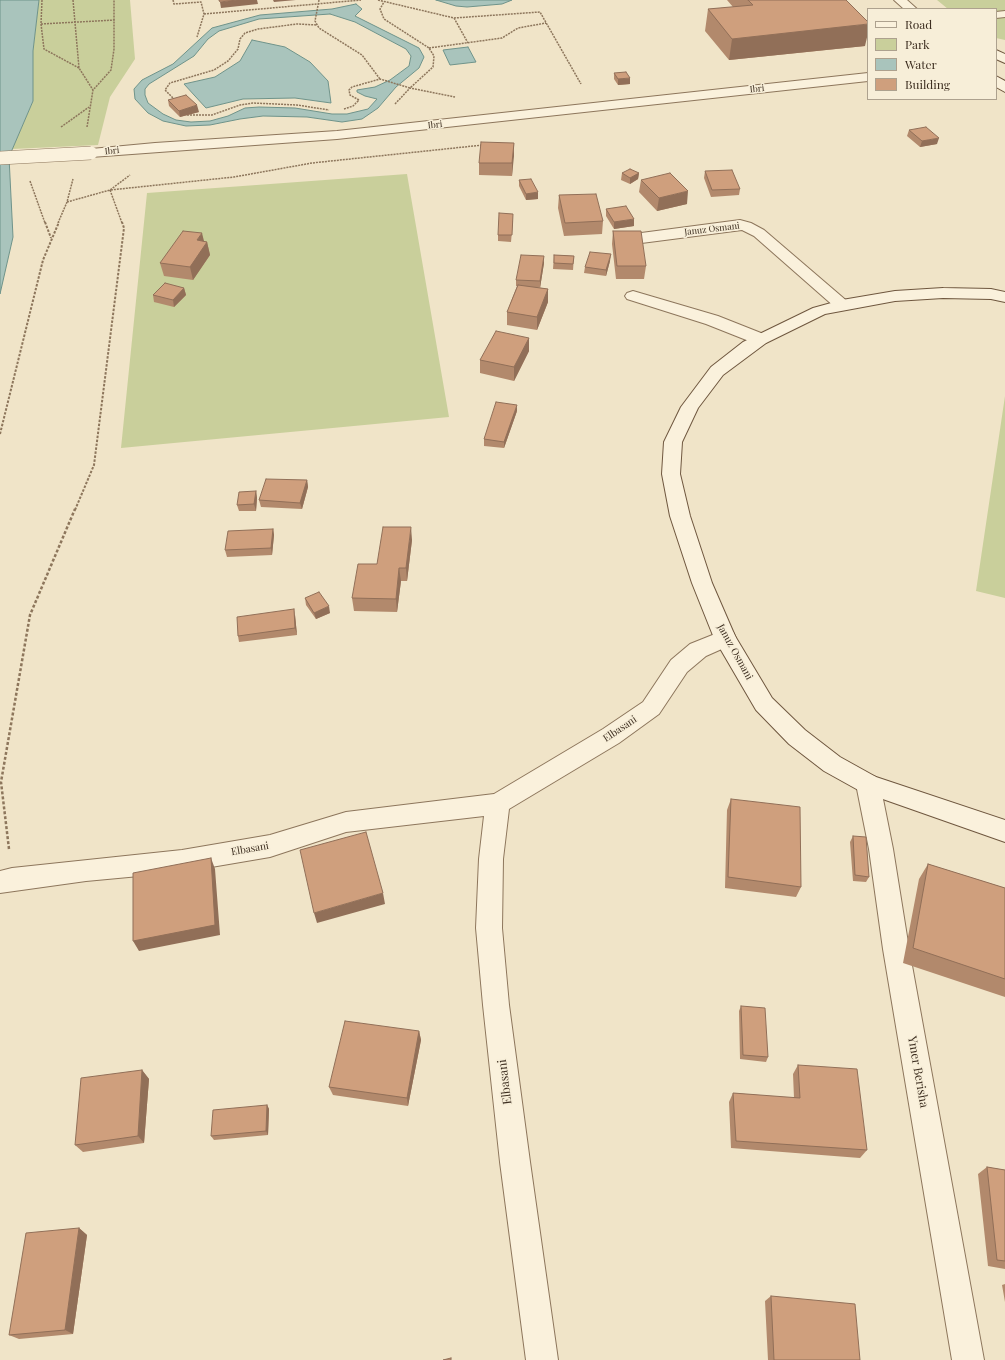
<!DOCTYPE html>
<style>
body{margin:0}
#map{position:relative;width:1005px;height:1360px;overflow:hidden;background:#f0e4c8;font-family:"Playfair Display",serif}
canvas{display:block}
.legend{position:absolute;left:867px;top:8px;width:130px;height:92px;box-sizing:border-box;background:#f7eed8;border:1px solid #ada18e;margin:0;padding:5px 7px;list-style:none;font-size:12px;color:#3d2e20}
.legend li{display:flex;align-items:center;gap:8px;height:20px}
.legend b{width:20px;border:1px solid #ada18e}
</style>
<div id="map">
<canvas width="1005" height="1360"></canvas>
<ul class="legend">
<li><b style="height:5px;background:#faf1dc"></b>Road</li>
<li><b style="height:11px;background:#c9cf9b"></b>Park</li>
<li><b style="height:11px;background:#a9c4bc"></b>Water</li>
<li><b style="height:11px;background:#cf9f7d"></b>Building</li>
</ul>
</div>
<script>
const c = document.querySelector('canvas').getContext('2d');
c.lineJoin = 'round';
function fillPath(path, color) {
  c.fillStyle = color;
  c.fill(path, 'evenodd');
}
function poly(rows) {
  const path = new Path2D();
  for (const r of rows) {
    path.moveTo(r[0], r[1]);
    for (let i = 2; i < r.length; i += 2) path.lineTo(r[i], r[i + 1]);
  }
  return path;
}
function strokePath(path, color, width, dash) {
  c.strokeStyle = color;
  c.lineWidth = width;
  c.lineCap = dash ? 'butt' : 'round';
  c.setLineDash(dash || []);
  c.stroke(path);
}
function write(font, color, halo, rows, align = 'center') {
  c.font = font + ' "Playfair Display",serif';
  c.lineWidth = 3;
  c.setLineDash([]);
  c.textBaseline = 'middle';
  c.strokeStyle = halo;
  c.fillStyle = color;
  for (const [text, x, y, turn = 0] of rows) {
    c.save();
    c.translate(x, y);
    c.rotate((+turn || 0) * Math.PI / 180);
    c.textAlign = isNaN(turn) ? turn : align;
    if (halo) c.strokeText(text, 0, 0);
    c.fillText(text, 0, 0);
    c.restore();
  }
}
fillPath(poly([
 [39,0,130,0,135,59,110,97,98,145,12,149,33,101,33,51],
 [937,0,1005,0,1005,40,996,38,996,9,948,9],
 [407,174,449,417,121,448,147,193],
 [1005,396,1005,598,976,591]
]), '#c9cf9b');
const water = poly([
 [0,0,39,0,33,51,33,101,9,157,13,237,0,294,0,0],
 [436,0,512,0,502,4,467,7,456,6,436,0],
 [356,4,362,9,355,16,419,48,424,57,419,68,396,87,378,108,362,119,342,122,307,117,263,116,240,119,210,125,186,126,163,121,148,113,135,99,134,89,142,80,173,64,212,28,260,15,332,9,356,4],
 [330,14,355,22,406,49,411,56,409,66,390,80,375,87,357,90,357,92,365,96,377,99,368,109,347,114,332,114,295,108,259,107,245,108,228,116,210,121,191,122,176,120,163,114,148,103,145,95,145,89,149,84,194,56,208,39,219,31,259,19,330,14],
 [252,40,285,47,310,62,328,81,331,103,295,98,243,99,206,108,184,84,215,77,240,61,252,40],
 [468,47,476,62,450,65,443,50,468,47]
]);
fillPath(water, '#a9c4bc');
strokePath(water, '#6f938a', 1);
const lane = poly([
 [1005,11,1005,17,996,18,996,12,1005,11]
]);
const street = poly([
 [894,0,907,0,917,9,904,9,894,0],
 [868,73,868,81,337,139,91,157,86,156,84,153,86,150,91,149,155,143,337,131,868,73],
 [740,220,751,223,764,230,848,302,850,305,848,308,842,310,836,308,754,236,742,230,626,245,621,243,618,240,621,237,626,235,740,220],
 [633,291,718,316,766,335,768,339,766,343,760,344,754,343,706,324,627,299,625,296,627,293,633,291],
 [725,630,733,632,736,638,733,644,706,656,687,672,659,714,619,743,509,809,503,859,502,928,509,1005,530,1162,558,1360,526,1360,500,1162,483,1005,476,928,479,859,484,816,346,832,270,857,182,872,86,881,0,893,0,871,12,868,182,850,270,835,346,812,494,794,603,729,643,702,671,660,690,644,725,630],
 [868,774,876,777,880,784,893,849,909,949,984,1360,952,1360,883,949,869,849,856,784,860,777,868,774]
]);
const secondary = poly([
 [996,50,1005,54,1005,63,996,59,996,50],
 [996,76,1005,81,1005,92,996,87,996,76],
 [943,288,991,289,1005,292,1005,302,991,299,943,298,895,301,825,314,766,343,723,375,698,408,682,442,680,474,690,516,712,583,735,636,772,698,805,730,840,757,876,777,1005,820,1005,842,860,791,824,771,789,744,756,710,714,638,692,583,670,516,662,474,664,442,681,407,711,367,743,342,813,308,842,300,895,291,943,288]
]);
strokePath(lane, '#8d765c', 2);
strokePath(street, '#8d765c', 2);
strokePath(secondary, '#6f573f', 2);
strokePath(poly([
 [42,0,41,24,44,49,79,68],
 [73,0,79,68,93,90],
 [173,0,174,4,201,2,204,14,197,37],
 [319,0,315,21,319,28,362,55,380,79],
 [378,0,454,18,540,12,581,84],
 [204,14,361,0],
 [454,18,468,43],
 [41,24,115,20],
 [429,48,502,38,518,28,546,23],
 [175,100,165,90,170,83,214,70,228,61,238,49,240,39,245,33,258,29,297,24,317,25],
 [395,104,410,88,455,97],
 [344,109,353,106,359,100,350,95,349,90,352,87,380,79,410,88,433,67,434,56,429,48,384,19,380,9,384,2],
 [187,115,212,115,240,105,253,103,297,105,329,110],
 [61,127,89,107],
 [87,127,93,90,111,70,114,49,114,0],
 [30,181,45,223],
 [67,202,110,190,130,175],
 [58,223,67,202,73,179],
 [122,223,110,190,234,177,312,163,483,145]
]), '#8d765c', 1.5, [2, 1]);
strokePath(poly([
 [45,222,51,238],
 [0,434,43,260,59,222],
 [75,510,94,465,124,228,122,222]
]), '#8d765c', 2, [2.5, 1.5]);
strokePath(poly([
 [9,849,1,782,30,615,75,509]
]), '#8d765c', 2.5, [3, 2]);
fillPath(lane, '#faf1dc');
fillPath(street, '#faf1dc');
fillPath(secondary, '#faf1dc');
const streetBridge = poly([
 [0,158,91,153]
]);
strokePath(streetBridge, '#8d765c', 14, []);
strokePath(streetBridge, '#faf1dc', 13);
fillPath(poly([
 [727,0,846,0,865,46,729,60,705,31,708,9,733,7],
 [614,73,630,84,618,85,614,79],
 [168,100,199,112,180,117,169,106],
 [909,130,937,144,920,147,907,136],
 [514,143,512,176,479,175,479,163],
 [705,171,740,189,739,195,711,197,704,178],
 [622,173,639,173,638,179,630,184,621,180],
 [519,180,538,199,526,200,519,186],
 [641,180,687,204,657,211,639,192],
 [559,195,603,221,602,234,564,236,558,208],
 [606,209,634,226,614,229,606,216],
 [513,220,511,242,498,241,498,235],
 [613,231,646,266,644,279,616,279,612,244],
 [204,241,207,242,210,255,193,280,164,276,160,263],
 [554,255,574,256,573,270,553,269],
 [610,261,606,276,584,273,585,267],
 [544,263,540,288,536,287,548,289,548,302,537,330,507,325,507,312,517,286,516,286,516,280],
 [184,288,186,295,174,307,154,302,153,295],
 [529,338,529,351,514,381,480,373,480,360],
 [517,411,504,448,484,446,484,439],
 [307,480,308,487,302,509,261,507,259,500],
 [256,491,257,498,256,511,239,511,237,505],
 [273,529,274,535,272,555,227,557,225,550],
 [412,540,407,581,401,581,397,612,354,611,352,598,377,564],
 [305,598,330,613,316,619,306,605],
 [295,615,297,635,239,642,238,636],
 [731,799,801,887,796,897,725,888,727,810],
 [853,836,869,877,866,882,853,881,850,842],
 [928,864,1005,888,1005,997,903,963,919,879],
 [741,1006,768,1057,766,1062,740,1059,739,1011],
 [419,1031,421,1040,408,1106,333,1095,329,1087],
 [798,1065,867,1150,860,1158,731,1148,729,1102,733,1093,794,1098,793,1074],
 [142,1070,149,1079,144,1143,83,1152,75,1145],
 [267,1105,269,1109,268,1135,214,1140,211,1136],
 [987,1167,1005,1170,1005,1269,988,1266,978,1174],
 [79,1228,87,1235,73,1334,19,1339,9,1335],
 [1005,1284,1005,1302,1002,1285],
 [771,1296,860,1360,768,1360,765,1301]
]), '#b2896c');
fillPath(poly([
 [237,0,257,0,258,4,221,8,220,2],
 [273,0,296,0,274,2],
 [868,24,868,33,865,46,729,60,732,39],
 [630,78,630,84,618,85,618,79],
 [197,105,199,112,180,117,179,111],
 [939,138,937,144,920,147,922,141],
 [514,143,514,156,512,176,512,163],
 [639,173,638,179,630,184,630,178],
 [688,191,687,204,657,211,659,198],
 [538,192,538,199,526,200,526,194],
 [634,219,634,226,614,229,614,222],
 [202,233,205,245,207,242,210,255,193,280,190,267,197,240],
 [611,254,610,261,606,276,606,270],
 [544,256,544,263,540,288,540,281],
 [184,288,186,295,174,307,173,300],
 [548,289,548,302,537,330,537,317],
 [529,338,529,351,514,381,514,367],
 [517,405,517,411,504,448,504,442],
 [307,480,308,487,302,509,300,503],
 [256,491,257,498,256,511,254,504],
 [411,527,412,540,407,581,406,568],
 [273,529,274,535,272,555,271,548],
 [399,568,401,581,397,612,396,599],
 [329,606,330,613,316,619,314,613],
 [294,609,295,615,297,635,295,628],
 [211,858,215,869,220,935,139,951,133,941],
 [383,893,385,904,317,923,314,913],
 [419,1031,421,1040,408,1106,407,1098],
 [142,1070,149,1079,144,1143,138,1136],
 [267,1105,269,1109,268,1135,266,1131],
 [79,1228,87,1235,73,1334,65,1330]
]), '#916f58');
const building = poly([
 [219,0,237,0,220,2,219,0],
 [748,0,846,0,868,22,868,24,732,39,708,9,753,5,748,0],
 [626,72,630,78,618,79,614,73,626,72],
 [186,95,197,105,179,111,168,100,186,95],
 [926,127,939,138,922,141,909,130,926,127],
 [481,142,514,143,512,163,479,163,481,142],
 [630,169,639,173,630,178,622,173,630,169],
 [732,170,740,189,712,190,705,171,732,170],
 [670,173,688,191,659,198,641,180,670,173],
 [531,179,538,192,526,194,519,180,531,179],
 [596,194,603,221,565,223,559,195,596,194],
 [626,206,634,219,614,222,606,209,626,206],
 [499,213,513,214,512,235,498,235,499,213],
 [183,231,202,233,197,240,207,242,190,267,160,263,183,231],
 [613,231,641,231,646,266,617,266,613,231],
 [590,252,611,254,606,270,585,267,590,252],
 [521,255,544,256,540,281,516,280,521,255],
 [554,255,574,256,573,264,554,263,554,255],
 [165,283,184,288,173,300,153,295,165,283],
 [518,285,548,289,537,317,507,312,518,285],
 [496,331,529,338,514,367,480,360,496,331],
 [496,402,517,405,504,442,484,439,496,402],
 [266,479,307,480,300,503,259,500,266,479],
 [256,491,254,504,237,505,239,492,256,491],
 [383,527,411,527,406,568,399,568,396,599,352,598,358,564,377,564,383,527],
 [273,529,271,548,225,550,228,531,273,529],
 [319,592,329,606,314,613,305,598,319,592],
 [294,609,295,628,238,636,237,617,294,609],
 [731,799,800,807,801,887,728,877,731,799],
 [366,832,383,893,314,913,300,850,366,832],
 [853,836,866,837,869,877,855,875,853,836],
 [211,858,215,925,133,941,133,873,211,858],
 [928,864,1005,888,1005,979,913,948,928,864],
 [741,1006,765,1008,768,1057,743,1055,741,1006],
 [345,1021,419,1031,407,1098,329,1087,345,1021],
 [798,1065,857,1069,867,1150,736,1141,733,1093,800,1098,798,1065],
 [142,1070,138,1136,75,1145,81,1078,142,1070],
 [267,1105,266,1131,211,1136,213,1110,267,1105],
 [987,1167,1005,1170,1005,1261,997,1260,987,1167],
 [79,1228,65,1330,9,1335,26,1233,79,1228],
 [771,1296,855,1304,860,1360,774,1360,771,1296],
 [451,1358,451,1360,443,1360,451,1358]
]);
fillPath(building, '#cf9f7d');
strokePath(building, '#916f58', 1);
write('9px', '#3d2e20', '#f7eed8', [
 ["Ibri",757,89,-6],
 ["Ibri",435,125,-6],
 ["Ibri",112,151,-6],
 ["Januz Osmani",712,229,-7]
]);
write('10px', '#3d2e20', '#f7eed8', [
 ["Januz Osmani",735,652,61],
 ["Elbasani",620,729,-34],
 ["Elbasani",250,849,-10]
]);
write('12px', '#3d2e20', '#f7eed8', [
 ["Ymer Berisha",918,1072,80],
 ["Elbasani",505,1082,-97]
]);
</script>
